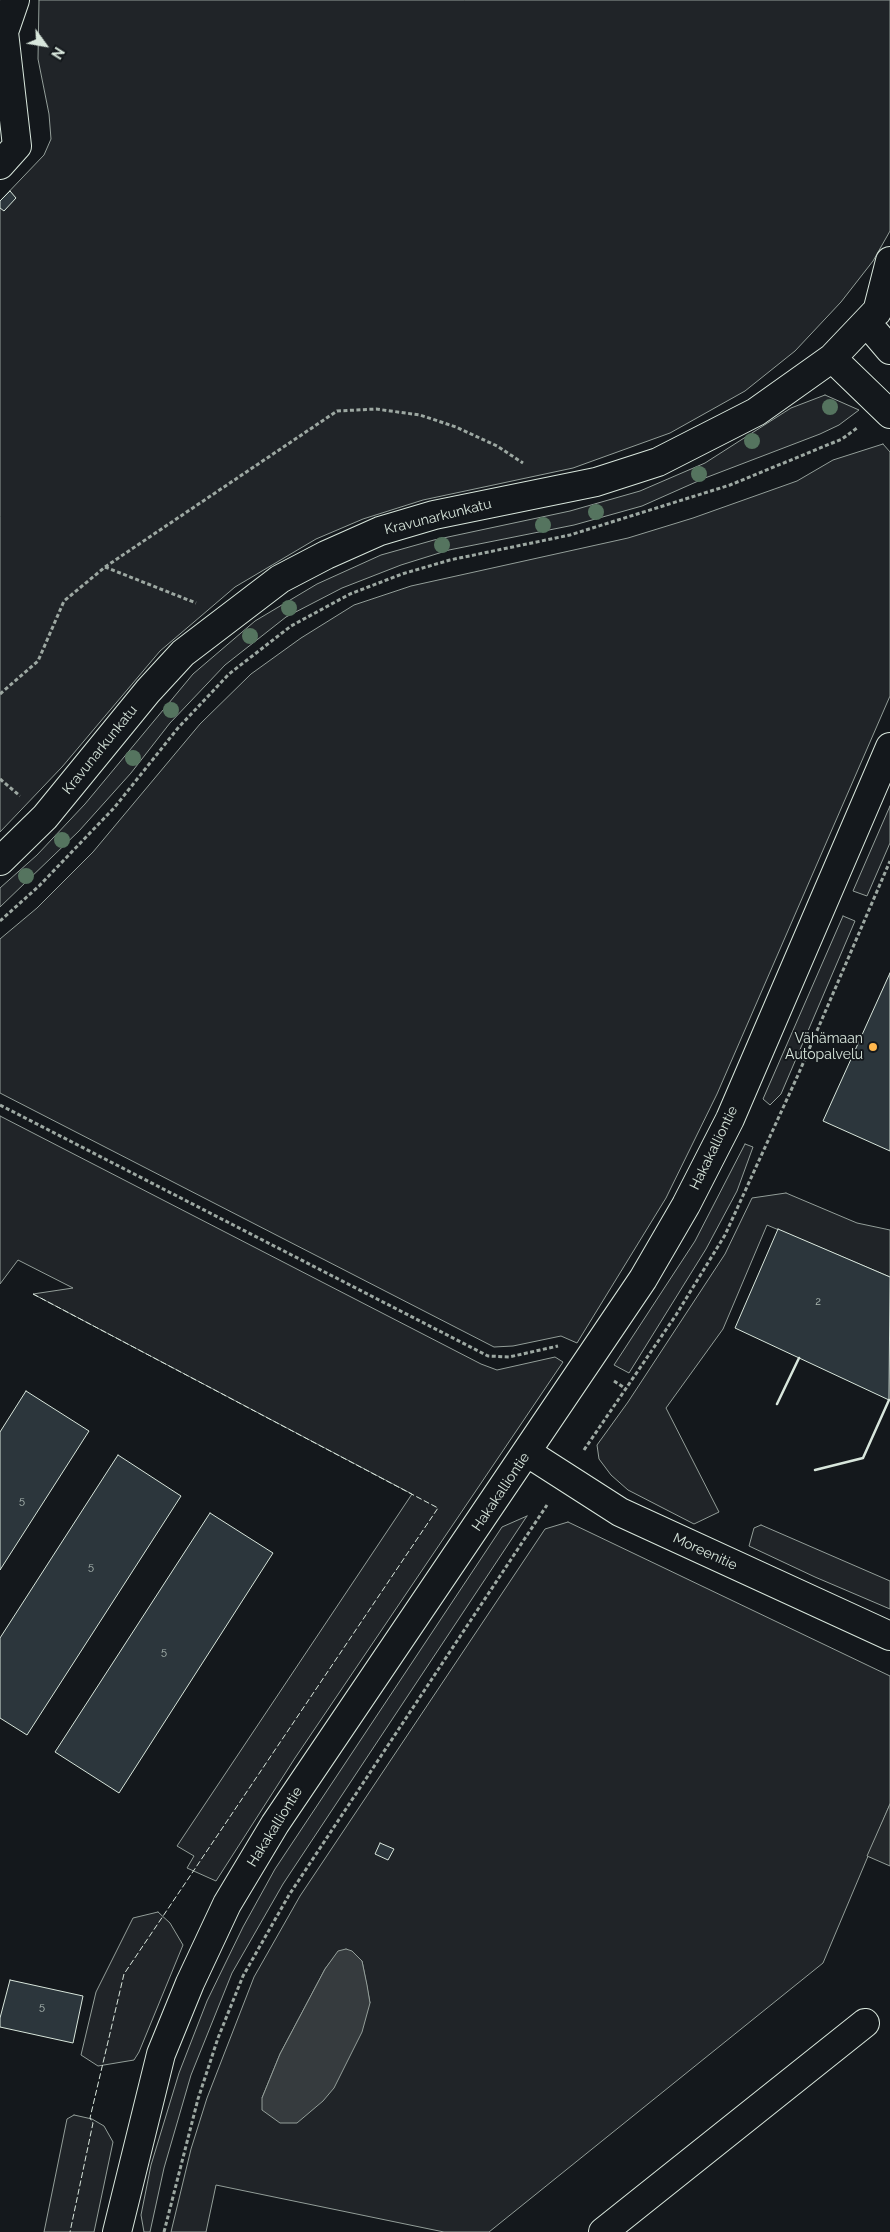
<!DOCTYPE html>
<meta charset="utf-8">
<style>
body{margin:0}
#map{position:relative;width:890px;height:2232px;overflow:hidden;background:#14181c;font-family:Raleway,sans-serif}
canvas{display:block}
.north{position:absolute;left:20px;top:20px;width:50px;height:50px;-webkit-text-stroke:4px #14181c;paint-order:stroke;rotate:122deg;font-size:14px;font-weight:700;line-height:20px;text-align:center;color:#d8e6dc}
.north::after{content:'';display:block;margin:auto;width:18px;height:22px;background:#d8e6dc;clip-path:polygon(50% 0,100% 100%,50% 72%,0 100%)}
</style>
<div id="map">
<canvas width="890" height="2232"></canvas>
<div class="north">N</div>
</div>
<script>
const c = document.querySelector('canvas').getContext('2d');
c.lineJoin = 'round';
function fillPath(path, color) {
  c.fillStyle = color;
  c.fill(path, 'evenodd');
}
function poly(rows) {
  const path = new Path2D();
  for (const r of rows) {
    path.moveTo(r[0], r[1]);
    for (let i = 2; i < r.length; i += 2) path.lineTo(r[i], r[i + 1]);
  }
  return path;
}
function strokePath(path, color, width, dash) {
  c.strokeStyle = color;
  c.lineWidth = width;
  c.lineCap = dash ? 'butt' : 'round';
  c.setLineDash(dash || []);
  c.stroke(path);
}
function write(font, color, halo, rows, align = 'center') {
  c.font = font + ' Raleway,sans-serif';
  c.lineWidth = 4;
  c.setLineDash([]);
  c.textBaseline = 'middle';
  c.strokeStyle = halo;
  c.fillStyle = color;
  for (const [text, x, y, turn = 0] of rows) {
    c.save();
    c.translate(x, y);
    c.rotate((+turn || 0) * Math.PI / 180);
    c.textAlign = isNaN(turn) ? turn : align;
    if (halo) c.strokeText(text, 0, 0);
    c.fillText(text, 0, 0);
    c.restore();
  }
}
const green = poly([
 [39,0,890,0,890,231,873,261,841,302,795,351,745,391,670,433,573,468,423,500,363,519,316,539,235,587,160,651,62,767,0,832,0,201,44,155,51,139,49,114,38,59,39,0],
 [825,395,859,410,839,425,820,434,705,478,642,506,574,525,449,550,401,565,342,588,286,617,225,665,170,723,131,773,79,831,0,907,0,888,37,855,85,804,193,674,255,621,317,584,381,555,434,540,570,511,640,491,705,463,791,408,825,395],
 [883,444,890,452,890,696,717,1094,666,1198,577,1343,561,1336,513,1346,494,1347,0,1093,0,939,37,908,93,852,200,724,251,674,301,638,354,605,411,586,628,538,693,518,797,481,833,460,883,444],
 [890,806,890,843,867,896,853,891,890,806],
 [843,916,855,921,781,1094,770,1105,763,1099,843,916],
 [0,1116,481,1364,497,1370,555,1357,563,1362,295,1758,216,1881,187,1868,194,1856,177,1846,412,1494,33,1294,73,1288,18,1260,0,1284,0,1116],
 [745,1144,753,1147,737,1191,706,1249,629,1373,614,1365,695,1241,745,1144],
 [786,1193,857,1223,890,1230,890,1277,767,1225,723,1329,666,1408,719,1512,694,1524,628,1490,611,1475,599,1459,597,1445,628,1402,725,1254,752,1198,786,1193],
 [527,1516,283,1884,232,1973,191,2075,164,2168,150,2232,144,2232,141,2215,151,2165,179,2073,207,2001,243,1927,275,1869,502,1527,527,1516],
 [568,1522,890,1676,890,1804,823,1963,489,2232,444,2232,216,2185,206,2232,171,2232,191,2149,207,2098,254,1977,300,1896,545,1529,568,1522],
 [338,1952,362,1961,370,2003,262,2098,280,2054,325,1969,338,1952],
 [761,1525,890,1581,890,1609,815,1577,749,1546,754,1528,761,1525],
 [158,1912,170,1923,183,1945,139,2052,134,2060,98,2066,81,2055,96,1992,133,1918,158,1912],
 [74,2115,92,2119,104,2126,113,2142,94,2232,44,2232,67,2119,74,2115]
]);
fillPath(green, '#202428');
strokePath(green, '#939e99', 1);
const parking = poly([
 [890,1804,890,1866,867,1856,890,1804]
]);
fillPath(parking, '#24282b');
strokePath(parking, '#939e99', 1);
const water = poly([
 [346,1949,352,1951,362,1961,367,1985,370,2003,362,2032,334,2088,323,2101,297,2123,280,2123,262,2110,262,2098,280,2054,325,1969,338,1951,346,1949]
]);
fillPath(water, '#363b3e');
strokePath(water, '#939e99', 1);
const building = poly([
 [10,191,16,198,4,211,0,208,0,201,10,191],
 [890,973,890,1151,823,1121,890,973],
 [778,1229,890,1277,889,1400,735,1328,778,1229],
 [26,1391,89,1431,0,1570,0,1432,26,1391],
 [118,1455,181,1496,27,1735,0,1718,0,1638,118,1455],
 [210,1513,273,1553,119,1793,55,1752,210,1513],
 [380,1843,394,1849,388,1860,375,1854,380,1843],
 [10,1980,83,1996,73,2043,0,2027,0,2018,10,1980]
]);
fillPath(building, '#2c363c');
strokePath(building, '#d8e6dc', 1);
const minor = poly([
 [0,20,4,32,17,146,0,165],
 [0,34,4,32,15,0],
 [877,312,890,261],
 [867,323,890,350],
 [832,358,890,414],
 [0,861,45,817,148,691,183,653,280,579,326,555,380,531,434,515,596,482,658,462,756,412,832,358,890,297],
 [528,1453,620,1512,890,1636],
 [117,2232,161,2054,190,1983,227,1904,275,1824,643,1279,686,1205,730,1119,890,747],
 [603,2232,865,2023]
]);
strokePath(minor, '#d8e6dc', 30);
strokePath(poly([
 [105,567,196,603],
 [0,694,38,661,64,601,105,567,337,411,376,409,420,415,456,427,497,446,523,463],
 [0,779,20,796],
 [0,921,39,886,114,808,178,728,229,674,291,626,350,594,402,574,450,560,570,535,730,485,842,439,857,428],
 [0,1105,488,1356,509,1357,558,1346],
 [614,1381,626,1389],
 [584,1450,676,1315,725,1235,798,1075,890,861],
 [164,2232,198,2099,218,2038,243,1976,289,1895,547,1505]
]), '#9da8a2', 3, [4, 2.5]);
strokePath(minor, '#14181c', 28);
strokePath(poly([
 [33,1294,438,1508,124,1974,90,2118,93,2123,70,2232]
]), '#d8e6dc', 1, [6, 2.5]);
strokePath(poly([
 [777,1404,799,1358],
 [815,1470,863,1458,889,1400]
]), '#d8e6dc', 2.5);
c.fillStyle = '#55745f';
for (const [x, y] of [
 [830,407],
 [752,441],
 [699,474],
 [596,512],
 [543,525],
 [442,545],
 [289,608],
 [250,636],
 [171,710],
 [133,758],
 [62,840],
 [26,876]
]) {
  c.beginPath();
  c.arc(x, y, 8, 0, 2 * Math.PI);
  c.fill();
}
for (const [x, y, r, color] of [
 [873,1047,5,"#ffb74d"]
]) {
  const dot = new Path2D();
  dot.arc(x, y, r, 0, 2 * Math.PI);
  c.fillStyle = color;
  c.fill(dot);
  strokePath(dot, '#14181c', 2);
}
write('11px', '#adbab4', null, [
 ["2",818,1302],
 ["5",22,1501],
 ["5",91,1567],
 ["5",164,1652],
 ["5",42,2007]
]);
write('14px', '#d8e6dc', '#14181c', [
 ["Kravunarkunkatu",438,517,-14],
 ["Kravunarkunkatu",100,750,-51],
 ["Hakakalliontie",714,1148,-64],
 ["Hakakalliontie",501,1492,-56],
 ["Moreenitie",705,1552,25],
 ["Hakakalliontie",275,1827,-58]
]);
write('14px', '#d8e6dc', '#14181c', [
 ["Vähämaan",863,1039],
 ["Autopalvelu",863,1055]
], 'right');
</script>
